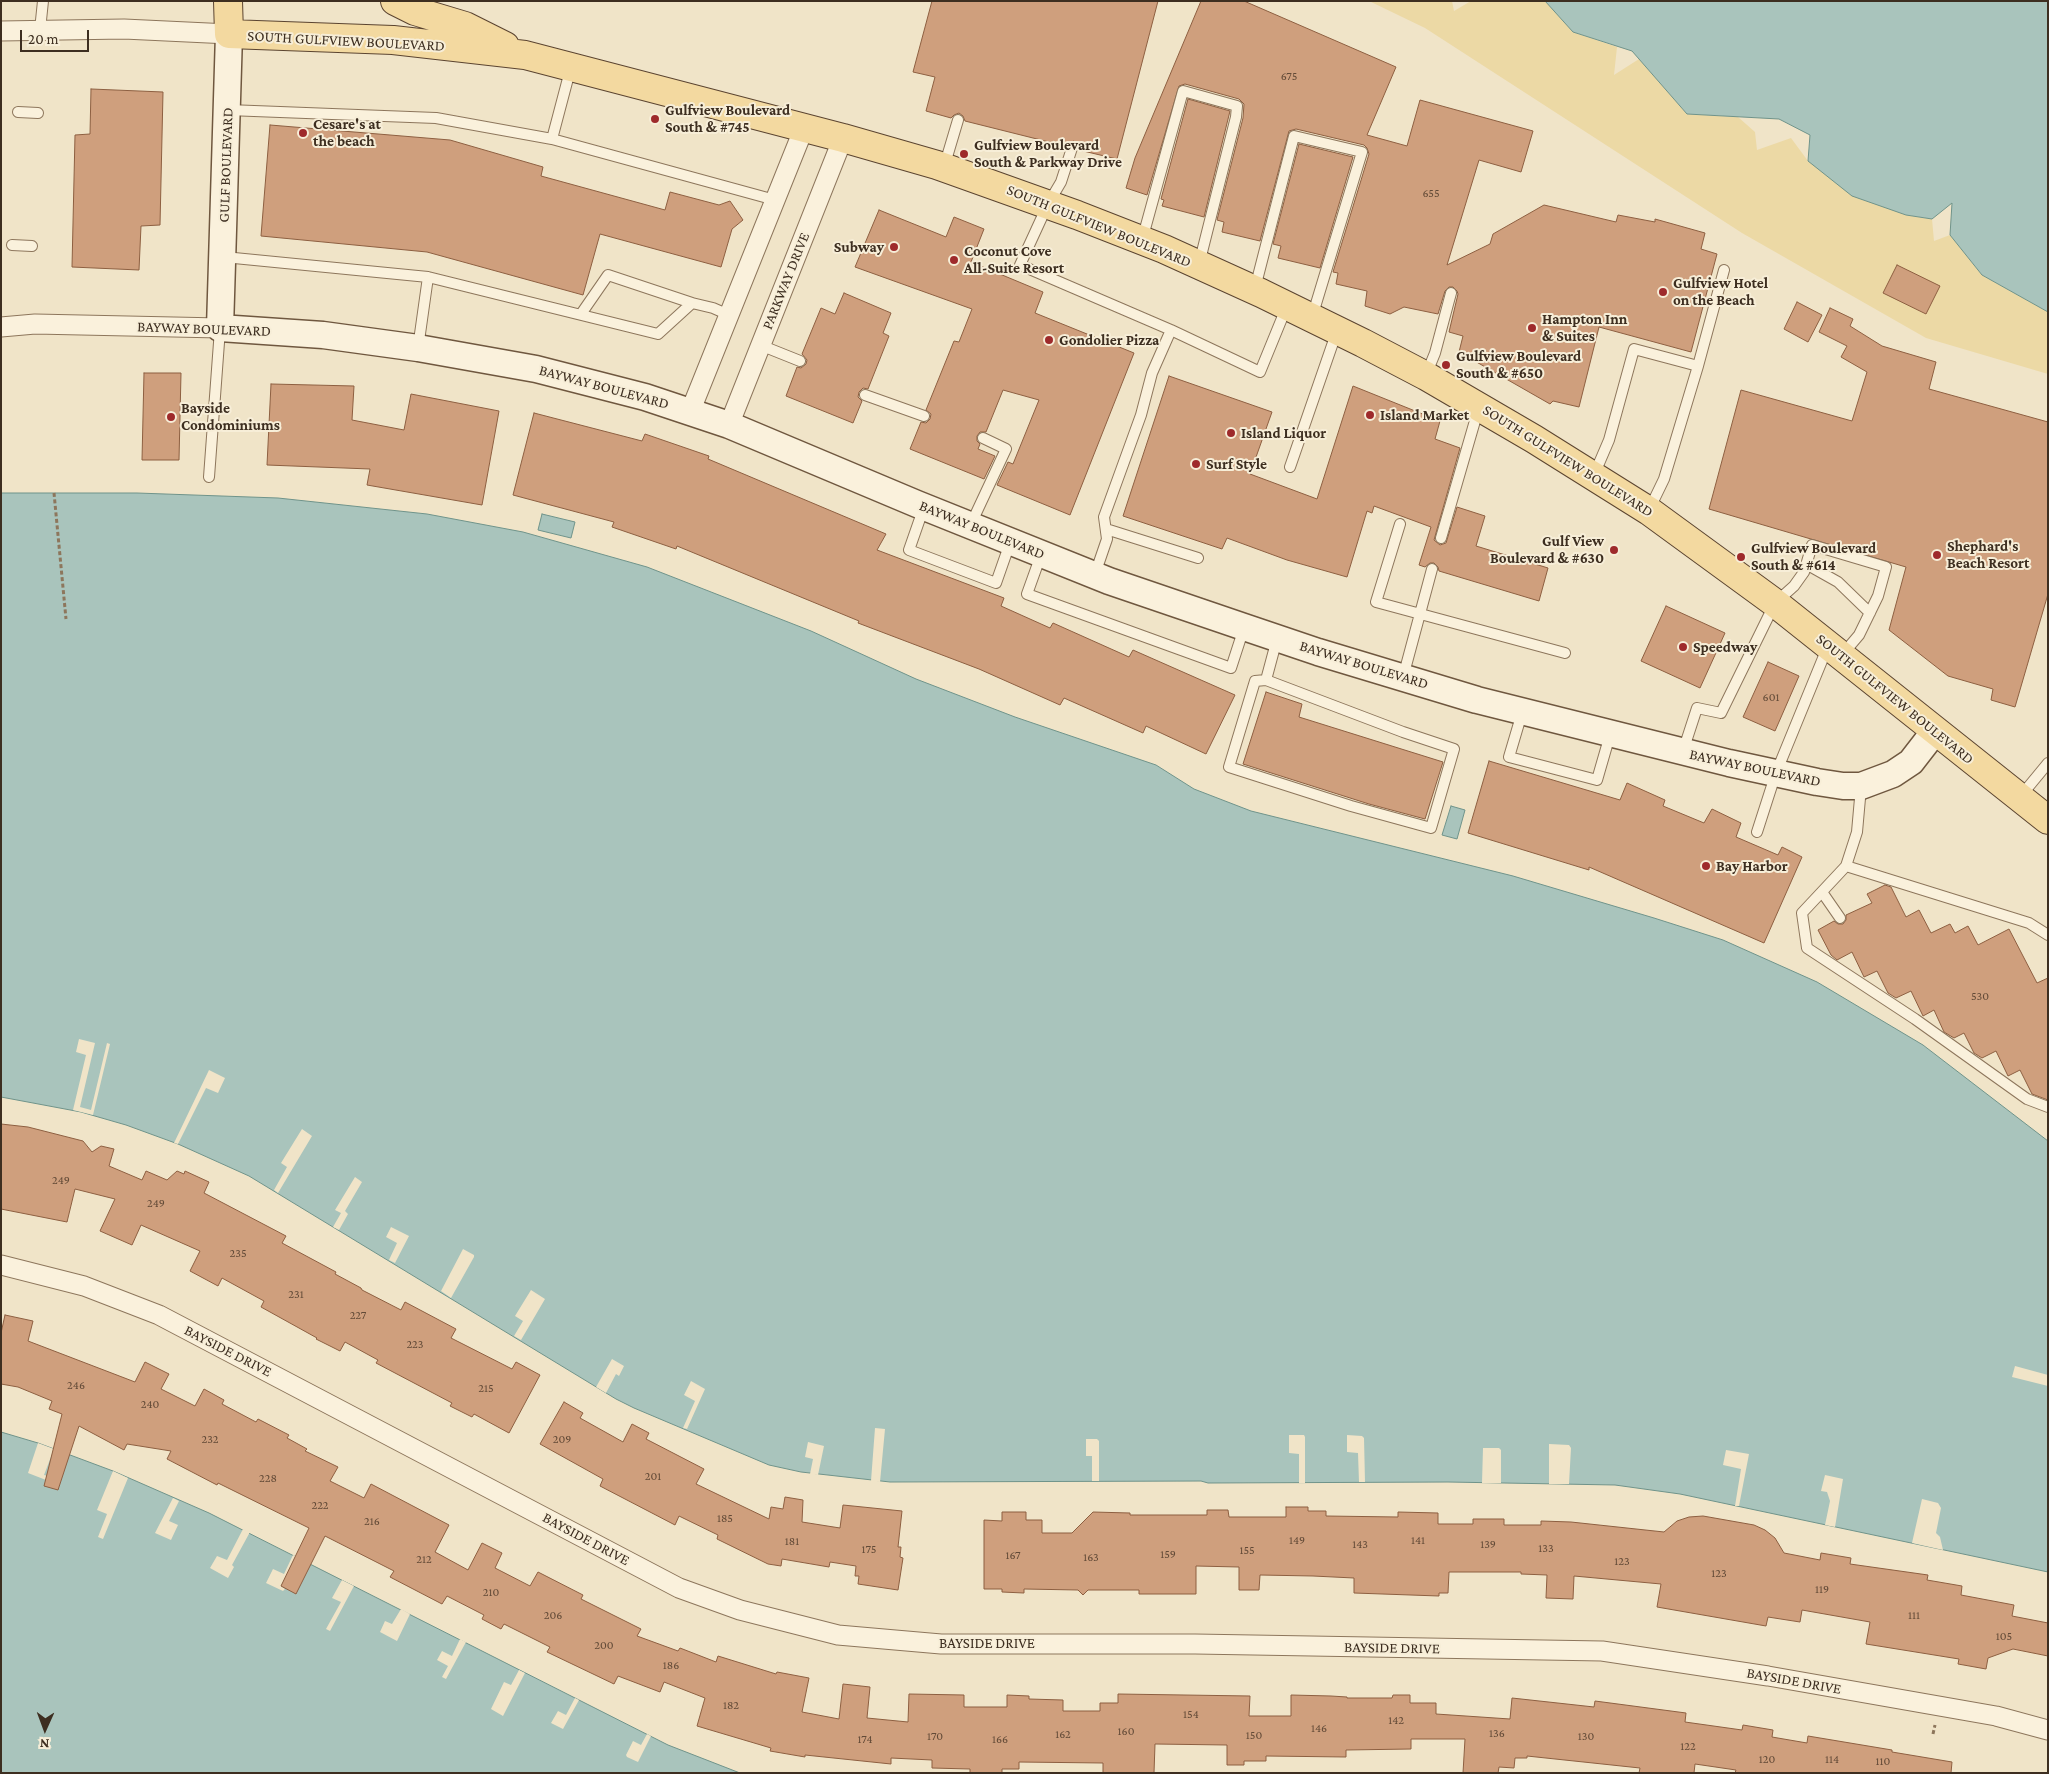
<!DOCTYPE html>
<style>
body{margin:0}
#map{position:relative;width:2049px;height:1774px;overflow:hidden;background:#f0e4c8;font-family:"Crimson Pro",serif}
canvas{display:block}
.frame{position:absolute;inset:0;border:2px solid #3d2e20;pointer-events:none}
.north{position:absolute;left:20px;top:1704px;width:50px;height:50px;-webkit-text-stroke:4px #f7eed8;paint-order:stroke;rotate:182deg;font-size:14px;font-weight:700;line-height:20px;text-align:center;color:#3d2e20}
.north::after{content:'';display:block;margin:auto;width:18px;height:22px;background:#3d2e20;clip-path:polygon(50% 0,100% 100%,50% 72%,0 100%)}
.scale{position:absolute;left:20px;top:30px;width:69px;height:22px;box-sizing:border-box;border:2px solid #3d2e20;border-top:0;padding-left:6px;font-size:15px;line-height:18px;white-space:nowrap;color:#3d2e20;-webkit-text-stroke:4px #f7eed8;paint-order:stroke}
</style>
<div id="map">
<canvas width="2049" height="1774"></canvas>
<div class="frame"></div>
<div class="north">N</div>
<div class="scale">20 m</div>
</div>
<script>
const c = document.querySelector('canvas').getContext('2d');
c.lineJoin = 'round';
function fillPath(path, color) {
  c.fillStyle = color;
  c.fill(path, 'evenodd');
}
function poly(rows) {
  const path = new Path2D();
  for (const r of rows) {
    path.moveTo(r[0], r[1]);
    for (let i = 2; i < r.length; i += 2) path.lineTo(r[i], r[i + 1]);
  }
  return path;
}
function strokePath(path, color, width, dash) {
  c.strokeStyle = color;
  c.lineWidth = width;
  c.lineCap = dash ? 'butt' : 'round';
  c.setLineDash(dash || []);
  c.stroke(path);
}
function write(font, color, halo, rows, align = 'center') {
  c.font = font + ' "Crimson Pro",serif';
  c.lineWidth = 4;
  c.setLineDash([]);
  c.textBaseline = 'middle';
  c.strokeStyle = halo;
  c.fillStyle = color;
  for (const [text, x, y, turn = 0] of rows) {
    c.save();
    c.translate(x, y);
    c.rotate((+turn || 0) * Math.PI / 180);
    c.textAlign = isNaN(turn) ? turn : align;
    if (halo) c.strokeText(text, 0, 0);
    c.fillText(text, 0, 0);
    c.restore();
  }
}
fillPath(poly([
 [1369,1,1452,1,1454,11,1471,1,1545,1,1573,32,1617,47,1614,75,1639,59,1687,114,1738,117,1755,132,1757,150,1791,138,1808,161,1906,215,1932,219,1934,241,1950,235,1982,275,2048,312,2048,374,1926,338,1742,233,1425,28]
]), '#ecd9a5');
const water = poly([
 [1545,1,2048,1,2048,312,1982,275,1950,235,1952,203,1932,219,1906,215,1852,196,1808,161,1810,135,1779,119,1687,114,1632,51,1573,32,1545,1],
 [1,493,137,493,278,498,427,514,523,532,647,567,811,631,916,679,1015,717,1156,765,1194,789,1251,811,1513,876,1654,918,1723,940,1817,982,1923,1045,2048,1141,2048,1572,1680,1494,1615,1485,1448,1482,1208,1483,1201,1481,890,1482,801,1472,769,1465,634,1408,616,1399,249,1176,178,1144,126,1125,81,1112,1,1097,1,493],
 [542,514,575,522,571,538,538,530,542,514],
 [1451,806,1465,810,1457,839,1442,835,1451,806],
 [1,1432,38,1443,113,1471,209,1513,668,1745,740,1773,1,1773,1,1432]
]);
fillPath(water, '#a9c4bc');
strokePath(water, '#6f938a', 1);
fillPath(poly([
 [79,1039,95,1043,80,1107,91,1110,107,1043,110,1044,93,1115,73,1110,86,1055,76,1052],
 [209,1070,225,1078,218,1093,206,1088,178,1144,174,1143],
 [302,1129,312,1136,278,1193,274,1190,287,1167,281,1163],
 [355,1177,362,1182,345,1211,348,1214,339,1230,333,1227,341,1213,335,1210],
 [391,1227,409,1236,395,1263,389,1260,397,1243,386,1237],
 [463,1249,474,1255,474,1257,451,1298,441,1291],
 [531,1290,545,1299,521,1340,514,1336,523,1321,515,1316],
 [612,1359,624,1366,619,1376,616,1374,606,1393,596,1387],
 [2015,1366,2048,1375,2048,1386,2012,1377],
 [691,1381,705,1389,687,1429,683,1428,695,1401,684,1395],
 [875,1428,885,1429,880,1482,871,1481],
 [1289,1435,1304,1435,1305,1437,1305,1483,1299,1483,1299,1454,1289,1453],
 [1347,1435,1362,1436,1364,1438,1365,1482,1359,1482,1358,1453,1347,1452],
 [1086,1439,1097,1439,1099,1441,1099,1481,1092,1481,1092,1456,1086,1456],
 [808,1442,824,1446,818,1475,810,1474,813,1459,805,1457],
 [38,1443,54,1449,44,1475,48,1476,46,1480,28,1473],
 [1549,1444,1569,1445,1571,1448,1569,1484,1549,1484],
 [1483,1448,1499,1448,1501,1450,1501,1483,1482,1483],
 [1726,1450,1749,1454,1739,1506,1735,1506,1741,1469,1723,1465],
 [113,1471,128,1478,103,1539,98,1537,107,1514,97,1510],
 [1825,1475,1843,1479,1835,1527,1825,1525,1830,1501,1827,1492,1821,1491],
 [173,1498,179,1501,169,1521,178,1525,171,1540,155,1533],
 [1922,1499,1938,1503,1941,1508,1936,1533,1940,1537,1943,1550,1912,1543],
 [243,1529,250,1532,232,1565,234,1567,228,1578,210,1568,217,1556,227,1560],
 [293,1555,300,1558,295,1558,281,1586,285,1589,283,1591,266,1583,273,1569,284,1574],
 [342,1580,354,1586,330,1631,326,1629,341,1602,332,1598],
 [401,1609,410,1614,397,1641,380,1632,385,1621,392,1624],
 [460,1639,466,1642,446,1679,442,1677,448,1666,437,1660,442,1651,452,1656],
 [519,1670,525,1673,503,1716,491,1709,504,1682,511,1685],
 [575,1698,579,1700,563,1729,551,1723,558,1711,566,1715],
 [647,1734,651,1736,638,1762,627,1757,626,1755,633,1741,641,1745]
]), '#f0e4c8');
const building = poly([
 [932,1,1158,1,1117,159,1079,150,1077,144,1074,141,1068,143,1065,146,965,121,963,116,959,113,954,115,951,118,926,111,935,77,913,72,932,1],
 [1201,1,1244,1,1396,67,1367,135,1407,146,1420,100,1533,131,1521,172,1479,160,1447,265,1490,244,1493,234,1544,205,1616,222,1618,215,1655,222,1655,219,1705,233,1701,249,1717,254,1691,352,1599,327,1579,407,1553,401,1550,404,1459,352,1463,336,1449,332,1458,294,1457,291,1453,287,1449,287,1445,291,1438,314,1404,307,1390,314,1365,306,1367,291,1336,284,1338,273,1333,272,1369,154,1367,148,1364,145,1296,129,1289,131,1260,241,1222,232,1224,222,1217,220,1243,118,1244,104,1239,99,1185,84,1179,86,1147,195,1126,188,1135,158,1201,1],
 [91,89,163,92,160,225,141,226,139,270,72,267,75,135,90,134,91,89],
 [1188,99,1230,111,1204,217,1162,206,1164,200,1161,199,1188,99],
 [270,125,450,140,543,167,541,176,665,210,670,192,719,205,730,201,743,220,732,229,721,267,600,234,583,295,427,252,261,236,270,125],
 [1299,144,1353,157,1320,268,1278,258,1281,246,1273,244,1299,144],
 [879,210,946,237,954,217,984,229,971,262,1043,292,1035,313,1134,353,1070,515,997,485,1008,462,1013,464,1039,400,1003,390,986,432,980,432,977,436,977,441,980,444,978,449,995,456,984,479,910,449,921,422,926,423,930,419,931,414,926,410,954,341,959,342,972,309,855,267,879,210],
 [1897,265,1940,286,1926,314,1883,293,1897,265],
 [844,293,891,313,883,333,889,336,868,389,863,388,859,392,858,397,862,401,853,423,786,396,797,367,801,368,806,364,807,360,802,354,821,308,835,314,844,293],
 [1797,302,1822,315,1808,342,1784,329,1797,302],
 [1830,308,1853,319,1850,326,1882,346,1936,362,1929,389,2048,422,2048,594,2015,707,1991,700,1993,689,1948,676,1889,630,1906,567,1709,509,1741,390,1852,421,1867,372,1841,357,1847,346,1819,332,1830,308],
 [144,373,181,373,179,460,142,460,144,373],
 [1169,376,1272,412,1250,474,1317,499,1353,386,1440,421,1435,439,1460,448,1434,540,1440,545,1446,543,1457,507,1485,516,1476,546,1548,568,1539,601,1439,571,1438,567,1434,563,1430,563,1425,567,1419,565,1431,527,1374,506,1372,513,1367,511,1347,577,1287,560,1227,538,1222,549,1123,516,1169,376],
 [271,384,354,386,352,420,404,430,411,394,499,411,482,505,367,485,370,469,267,465,271,384],
 [534,413,642,441,645,434,709,456,708,459,886,534,877,550,1004,598,1001,606,1050,628,1053,623,1129,657,1133,650,1235,695,1206,754,1146,726,1143,733,1064,698,1060,705,979,669,858,623,859,621,677,546,676,549,612,527,614,522,513,495,534,413],
 [1666,606,1725,633,1700,688,1641,661,1666,606],
 [1768,662,1799,676,1775,731,1743,717,1768,662],
 [1266,692,1302,704,1299,717,1443,762,1425,819,1369,804,1243,764,1266,692],
 [1489,761,1620,800,1627,783,1665,800,1663,806,1704,823,1712,809,1741,823,1736,837,1778,855,1782,847,1802,857,1764,943,1589,867,1589,870,1468,833,1489,761],
 [1885,885,1891,887,1906,917,1919,910,1931,933,1950,924,1955,933,1968,926,1978,945,2009,929,2037,983,2048,978,2048,1100,2032,1094,2020,1070,2008,1076,1996,1051,1982,1058,1974,1053,1964,1033,1954,1038,1944,1032,1934,1010,1923,1016,1911,991,1896,998,1888,993,1877,971,1864,977,1852,952,1837,960,1831,955,1818,930,1834,921,1838,924,1843,924,1846,920,1846,915,1872,903,1867,894,1885,885],
 [1,1124,28,1127,83,1141,92,1152,101,1146,114,1149,109,1166,142,1180,146,1171,167,1180,177,1171,184,1174,185,1171,209,1182,204,1193,286,1236,282,1243,336,1272,335,1274,361,1288,362,1290,401,1310,405,1302,456,1329,451,1338,512,1369,516,1362,540,1375,509,1433,474,1414,472,1417,450,1406,452,1403,376,1363,378,1360,345,1342,340,1351,316,1339,317,1338,261,1307,264,1301,222,1278,218,1286,190,1271,200,1251,141,1225,132,1245,100,1231,115,1199,75,1189,67,1222,1,1209,1,1124],
 [5,1315,33,1321,28,1341,135,1382,145,1362,169,1374,161,1389,195,1406,204,1389,224,1400,222,1404,256,1422,258,1419,289,1435,287,1438,307,1449,305,1451,338,1467,330,1481,364,1498,371,1484,449,1525,435,1552,468,1570,482,1543,502,1553,495,1568,530,1586,538,1572,583,1595,581,1599,641,1629,637,1636,678,1651,680,1648,716,1662,718,1656,776,1674,777,1672,809,1678,802,1712,839,1719,843,1684,870,1687,867,1718,908,1722,909,1694,964,1695,964,1707,1007,1707,1007,1695,1029,1696,1029,1699,1063,1700,1063,1711,1100,1711,1100,1703,1118,1703,1118,1694,1250,1696,1249,1716,1291,1716,1291,1695,1331,1696,1347,1697,1347,1698,1392,1698,1393,1695,1410,1695,1410,1703,1436,1703,1436,1714,1510,1719,1512,1698,1594,1707,1595,1701,1686,1713,1685,1722,1742,1730,1743,1725,1773,1730,1772,1737,1807,1743,1808,1736,1892,1750,1892,1752,1952,1762,1951,1773,1735,1773,1736,1770,1695,1764,1694,1773,1639,1773,1640,1768,1527,1756,1527,1758,1515,1758,1514,1768,1499,1767,1498,1773,1463,1773,1465,1739,1411,1739,1411,1749,1346,1750,1346,1757,1266,1756,1266,1761,1244,1761,1244,1765,1227,1765,1227,1745,1155,1744,1154,1773,1103,1773,1103,1763,1019,1762,1019,1769,1002,1769,1002,1773,970,1773,970,1769,932,1768,932,1760,891,1758,891,1764,805,1755,805,1757,770,1751,771,1748,697,1726,705,1698,664,1682,660,1692,618,1676,614,1684,547,1652,550,1647,504,1624,501,1629,482,1619,484,1615,447,1596,442,1604,390,1577,394,1571,325,1536,296,1594,281,1586,309,1528,218,1483,217,1485,167,1459,171,1451,127,1444,124,1450,79,1426,58,1490,44,1486,62,1414,49,1409,52,1401,18,1387,1,1384,1,1333,5,1315],
 [564,1402,583,1413,580,1418,623,1442,632,1424,649,1433,646,1439,704,1469,696,1484,769,1519,771,1507,783,1509,785,1497,803,1500,802,1522,840,1528,843,1505,902,1511,898,1547,901,1547,900,1557,903,1558,898,1590,858,1584,859,1576,855,1576,856,1566,830,1562,829,1567,782,1559,781,1566,768,1564,717,1539,718,1535,679,1516,675,1525,600,1486,603,1479,540,1444,564,1402],
 [1286,1507,1308,1507,1308,1511,1326,1511,1326,1516,1398,1517,1398,1512,1438,1513,1438,1524,1473,1524,1473,1519,1504,1519,1504,1525,1541,1525,1541,1521,1571,1522,1664,1532,1677,1521,1689,1517,1703,1516,1754,1525,1765,1530,1775,1538,1784,1553,1820,1560,1821,1553,1851,1558,1850,1564,1928,1575,1927,1580,1962,1586,1961,1595,2014,1605,2012,1616,2048,1623,2048,1656,2013,1649,1988,1658,1986,1669,1958,1664,1959,1659,1866,1644,1870,1622,1802,1610,1800,1622,1768,1617,1766,1626,1657,1607,1661,1584,1574,1576,1573,1599,1546,1598,1547,1575,1521,1574,1521,1572,1449,1572,1448,1593,1439,1593,1439,1596,1354,1593,1354,1578,1313,1576,1260,1575,1259,1590,1239,1590,1239,1567,1196,1566,1196,1594,1139,1594,1139,1590,1088,1590,1083,1595,1078,1590,1024,1589,1024,1593,1002,1592,1002,1589,984,1589,984,1520,1002,1521,1002,1512,1026,1512,1026,1520,1042,1520,1042,1533,1072,1533,1093,1512,1130,1513,1130,1515,1207,1515,1207,1510,1228,1510,1229,1517,1286,1517,1286,1507]
]);
fillPath(building, '#cf9f7d');
strokePath(building, '#8d5f41', 1);
const lane = poly([
 [40,30,43,1],
 [228,110,436,118,552,139,775,200],
 [18,112,38,113],
 [552,139,571,67],
 [1072,148,1061,182,1048,204,1020,265,1171,330,1152,373,1141,415,1104,517,1107,539,1095,574],
 [944,167,958,120],
 [1142,240,1183,91,1237,106,1236,117,1199,264],
 [12,245,32,246],
 [224,257,428,277,418,348],
 [428,277,658,334,692,303,713,308,729,315],
 [1255,288,1294,136,1362,152,1312,317],
 [581,314,608,275,692,303],
 [1171,330,1260,372,1287,306],
 [760,345,800,361],
 [1698,366,1724,270],
 [1426,375,1435,353,1451,293],
 [865,395,924,416],
 [1290,467,1337,331],
 [1594,475,1609,440,1634,349,1698,366,1664,479,1649,510],
 [209,477,220,329],
 [924,507,909,550,996,583,1010,543],
 [971,524,1006,449,983,438],
 [1400,524,1376,602,1565,653],
 [1106,529,1198,558],
 [1441,538,1479,407],
 [1041,555,1027,594,1231,668,1244,628],
 [1806,564,1838,582,1870,613],
 [1403,677,1432,569],
 [1266,680,1403,732,1454,749,1431,828,1351,806,1229,767,1255,681,1266,680],
 [1266,680,1277,639],
 [1522,713,1509,757,1597,780,1610,735],
 [1683,751,1697,708,1721,713,1775,603,1794,586,1804,572,1812,545,1886,567,1878,596,1859,635,1842,655],
 [1861,787,1857,832,1846,866,1802,913,1807,948,1915,1019,2027,1099,2048,1107],
 [2020,797,2048,763],
 [1757,832,1776,773,1828,646],
 [1846,866,2029,923,2048,935],
 [1822,892,1840,918]
]);
const street = poly([
 [1,31,124,29,229,34],
 [1,327,35,324,220,328],
 [690,412,804,128],
 [729,425,843,138],
 [1,1265,84,1286,159,1315,679,1588,740,1610,838,1635,941,1644,1195,1644,1602,1651,1768,1676,1996,1716,2048,1730]
]);
const secondary = poly([
 [229,34,220,328,323,335,418,348,536,369,645,397,729,425,917,504,1109,581,1244,627,1318,652,1477,700,1729,763,1817,782,1843,786,1861,786,1893,774,1911,762,1935,731]
]);
const primary = poly([
 [228,1,229,34,393,40,525,55,843,138,937,165,1077,215,1164,249,1261,293,1363,343,1426,376,1534,439,1649,511,1775,603,2048,820],
 [395,1,415,11,465,26,505,46]
]);
strokePath(lane, '#8d765c', 12);
strokePath(street, '#8d765c', 21);
strokePath(secondary, '#6f573f', 29);
strokePath(primary, '#5b4430', 30);
strokePath(poly([
 [54,493,66,619],
 [1933,1734,1935,1725]
]), '#8d765c', 3, [4, 2.5]);
strokePath(lane, '#faf1dc', 10);
strokePath(street, '#faf1dc', 19);
strokePath(secondary, '#faf1dc', 26);
strokePath(primary, '#f3d9a0', 28);
for (const [x, y, r, color] of [
 [655,119,5,"#9e2a2b"],
 [303,133,5,"#9e2a2b"],
 [964,154,5,"#9e2a2b"],
 [894,247,5,"#9e2a2b"],
 [954,260,5,"#9e2a2b"],
 [1663,292,5,"#9e2a2b"],
 [1532,328,5,"#9e2a2b"],
 [1049,340,5,"#9e2a2b"],
 [1446,365,5,"#9e2a2b"],
 [1370,415,5,"#9e2a2b"],
 [171,417,5,"#9e2a2b"],
 [1231,433,5,"#9e2a2b"],
 [1196,464,5,"#9e2a2b"],
 [1614,550,5,"#9e2a2b"],
 [1937,555,5,"#9e2a2b"],
 [1741,557,5,"#9e2a2b"],
 [1683,647,5,"#9e2a2b"],
 [1706,866,5,"#9e2a2b"]
]) {
  const dot = new Path2D();
  dot.arc(x, y, r, 0, 2 * Math.PI);
  c.fillStyle = color;
  c.fill(dot);
  strokePath(dot, '#f7eed8', 2);
}
write('12px', '#624a37', null, [
 ["675",1289,76],
 ["655",1431,193],
 ["601",1771,697],
 ["530",1980,996],
 ["249",61,1180],
 ["249",156,1203],
 ["235",238,1253],
 ["231",296,1294],
 ["227",358,1315],
 ["223",415,1344],
 ["246",76,1385],
 ["215",486,1388],
 ["240",150,1404],
 ["232",210,1439],
 ["209",562,1439],
 ["201",653,1476],
 ["228",268,1478],
 ["222",320,1505],
 ["185",725,1518],
 ["216",372,1521],
 ["149",1297,1540],
 ["141",1418,1540],
 ["181",792,1541],
 ["143",1360,1544],
 ["139",1488,1544],
 ["133",1546,1548],
 ["175",869,1549],
 ["155",1247,1550],
 ["159",1168,1554],
 ["167",1013,1555],
 ["163",1091,1557],
 ["212",424,1559],
 ["123",1622,1561],
 ["123",1719,1573],
 ["119",1822,1589],
 ["210",491,1592],
 ["206",553,1615],
 ["111",1914,1615],
 ["105",2004,1636],
 ["200",604,1645],
 ["186",671,1665],
 ["182",731,1705],
 ["154",1191,1714],
 ["142",1396,1720],
 ["146",1319,1728],
 ["160",1126,1731],
 ["136",1497,1733],
 ["162",1063,1734],
 ["150",1254,1735],
 ["170",935,1736],
 ["130",1586,1736],
 ["174",865,1739],
 ["166",1000,1739],
 ["122",1688,1746],
 ["120",1767,1759],
 ["114",1832,1759],
 ["110",1883,1761]
]);
write('15px', '#3d2e20', '#f7eed8', [
 ["SOUTH GULFVIEW BOULEVARD",346,41,3],
 ["GULF BOULEVARD",226,165,-88],
 ["SOUTH GULFVIEW BOULEVARD",1099,226,22],
 ["PARKWAY DRIVE",786,281,-68],
 ["BAYWAY BOULEVARD",204,329,2],
 ["BAYWAY BOULEVARD",604,387,15],
 ["SOUTH GULFVIEW BOULEVARD",1568,461,32],
 ["BAYWAY BOULEVARD",982,530,22],
 ["BAYWAY BOULEVARD",1364,665,17],
 ["SOUTH GULFVIEW BOULEVARD",1895,699,39],
 ["BAYWAY BOULEVARD",1755,768,12],
 ["BAYSIDE DRIVE",228,1351,27],
 ["BAYSIDE DRIVE",586,1539,28],
 ["BAYSIDE DRIVE",987,1643],
 ["BAYSIDE DRIVE",1392,1648,1],
 ["BAYSIDE DRIVE",1794,1681,10]
]);
write('bold 15px', '#3d2e20', '#f7eed8', [
 ["Gulfview Boulevard",665,110],
 ["South & #745",665,127],
 ["Cesare's at",313,124],
 ["the beach",313,141],
 ["Gulfview Boulevard",974,145],
 ["South & Parkway Drive",974,162],
 ["Subway",884,247,"right"],
 ["Coconut Cove",964,251],
 ["All-Suite Resort",964,268],
 ["Gulfview Hotel",1673,283],
 ["on the Beach",1673,300],
 ["Hampton Inn",1542,319],
 ["& Suites",1542,336],
 ["Gondolier Pizza",1059,340],
 ["Gulfview Boulevard",1456,356],
 ["South & #650",1456,373],
 ["Bayside",181,408],
 ["Condominiums",181,425],
 ["Island Market",1380,415],
 ["Island Liquor",1241,433],
 ["Surf Style",1206,464],
 ["Gulf View",1604,541,"right"],
 ["Boulevard & #630",1604,558,"right"],
 ["Shephard's",1947,546],
 ["Beach Resort",1947,563],
 ["Gulfview Boulevard",1751,548],
 ["South & #614",1751,565],
 ["Speedway",1693,647],
 ["Bay Harbor",1716,866]
], 'left');
</script>
